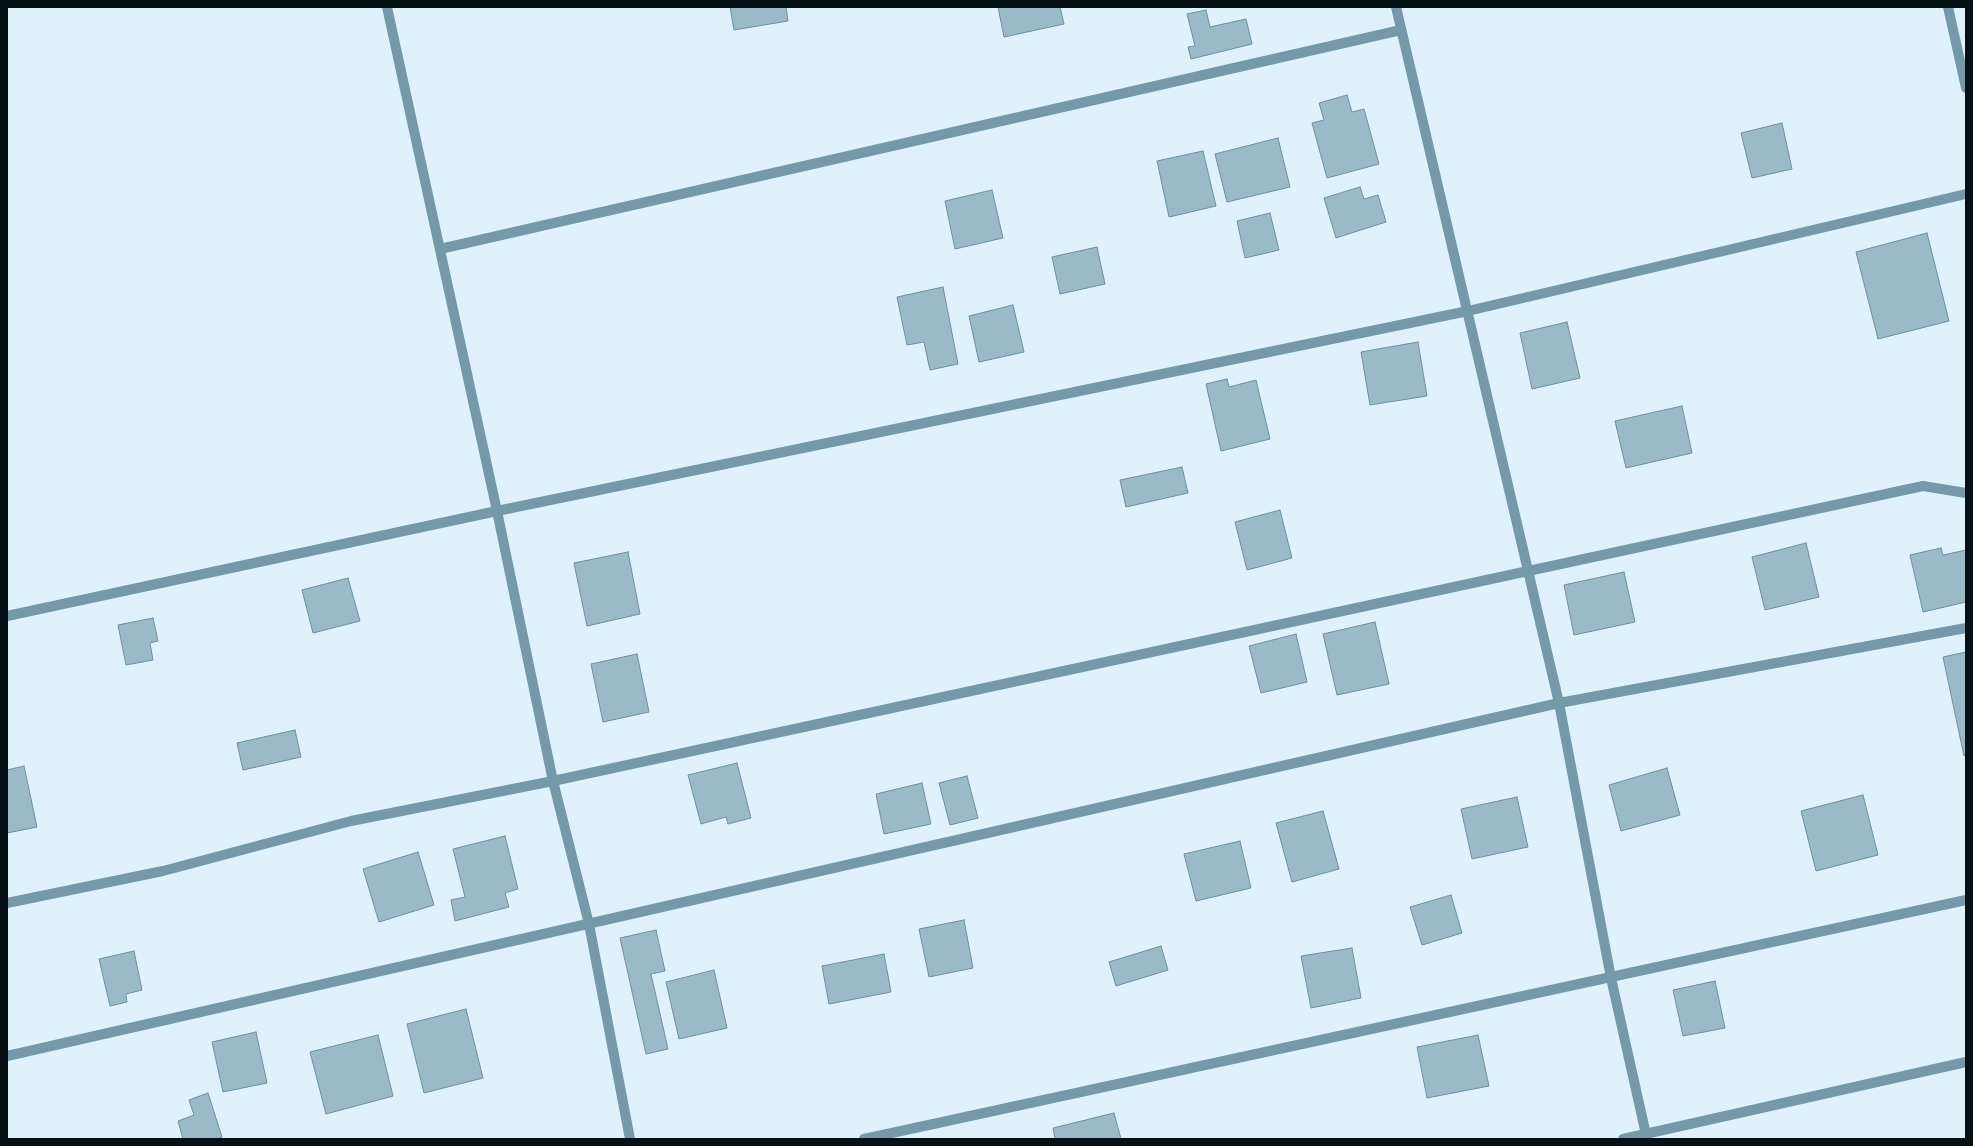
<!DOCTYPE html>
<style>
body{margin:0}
#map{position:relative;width:1973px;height:1146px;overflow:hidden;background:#dff2fc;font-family:"PT Sans",sans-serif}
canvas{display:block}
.frame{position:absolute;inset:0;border:8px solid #061116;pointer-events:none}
</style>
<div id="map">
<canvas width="1973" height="1146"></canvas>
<div class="frame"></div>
</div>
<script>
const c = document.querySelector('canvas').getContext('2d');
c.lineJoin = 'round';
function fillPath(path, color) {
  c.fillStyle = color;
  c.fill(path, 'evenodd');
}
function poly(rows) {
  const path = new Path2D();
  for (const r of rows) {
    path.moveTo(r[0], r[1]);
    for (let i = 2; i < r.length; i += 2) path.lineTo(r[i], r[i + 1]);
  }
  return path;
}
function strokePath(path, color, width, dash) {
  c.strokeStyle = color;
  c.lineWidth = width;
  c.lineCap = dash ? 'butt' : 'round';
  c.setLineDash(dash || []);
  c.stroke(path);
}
const building = poly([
 [730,7,786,7,788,21,734,30,730,7],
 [998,7,1060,7,1064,24,1004,37,998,7],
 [1206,10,1210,27,1246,19,1252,44,1191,59,1188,47,1195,46,1187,14,1206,10],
 [1347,95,1352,112,1364,109,1379,164,1327,178,1312,123,1324,120,1319,103,1347,95],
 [1782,123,1792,169,1752,178,1741,133,1782,123],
 [1278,138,1290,187,1227,202,1215,154,1278,138],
 [1203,151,1216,206,1169,217,1157,161,1203,151],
 [1360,187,1364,199,1378,195,1386,222,1336,238,1324,198,1360,187],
 [992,190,1003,238,955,249,945,201,992,190],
 [1270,213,1279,250,1245,258,1237,221,1270,213],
 [1927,233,1949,321,1878,339,1856,252,1927,233],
 [1097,247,1105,284,1060,294,1052,257,1097,247],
 [943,287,958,364,930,370,924,342,907,345,897,297,943,287],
 [1013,305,1024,352,979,362,969,316,1013,305],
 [1567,322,1580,378,1532,389,1520,333,1567,322],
 [1418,342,1427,396,1370,405,1361,352,1418,342],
 [1227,379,1229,387,1256,380,1270,439,1221,451,1206,384,1227,379],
 [1682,406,1692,453,1626,468,1615,421,1682,406],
 [1182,467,1188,493,1126,507,1120,480,1182,467],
 [1280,510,1292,558,1247,570,1235,522,1280,510],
 [1806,543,1819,597,1765,610,1752,557,1806,543],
 [1941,548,1943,555,1966,550,1966,602,1923,612,1910,555,1941,548],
 [628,552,640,614,587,626,574,563,628,552],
 [1624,572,1635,622,1574,635,1564,585,1624,572],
 [348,578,360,621,313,633,302,590,348,578],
 [153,618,158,641,150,643,153,660,126,665,118,625,153,618],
 [1375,622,1389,684,1337,695,1323,634,1375,622],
 [1296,634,1307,682,1261,693,1249,646,1296,634],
 [1966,652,1966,755,1964,756,1943,657,1966,652],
 [637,654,649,712,603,722,591,664,637,654],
 [295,730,301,757,243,770,237,743,295,730],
 [737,763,751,818,728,824,726,817,701,824,688,775,737,763],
 [24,766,37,827,7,833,7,770,24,766],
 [1667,768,1680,815,1621,831,1609,785,1667,768],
 [967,776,978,818,950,825,939,783,967,776],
 [922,783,931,824,884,834,876,794,922,783],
 [1863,795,1878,855,1816,871,1801,811,1863,795],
 [1517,797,1528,847,1472,859,1461,809,1517,797],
 [1323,811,1339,869,1292,882,1276,823,1323,811],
 [505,836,518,889,505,893,509,907,455,921,451,900,465,897,453,849,505,836],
 [1240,841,1251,888,1196,901,1184,854,1240,841],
 [418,852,434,905,379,922,363,869,418,852],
 [1451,895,1462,933,1422,945,1410,907,1451,895],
 [964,920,973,968,929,977,919,929,964,920],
 [656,930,665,971,651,974,668,1049,646,1054,620,938,656,930],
 [1161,946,1168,970,1116,986,1109,962,1161,946],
 [1352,948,1361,998,1311,1008,1301,956,1352,948],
 [134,951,142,990,126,994,127,1002,110,1006,99,959,134,951],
 [884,954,891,992,829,1004,822,966,884,954],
 [714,970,727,1028,679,1039,666,982,714,970],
 [1715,981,1725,1028,1683,1036,1673,990,1715,981],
 [466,1009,483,1078,424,1093,407,1024,466,1009],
 [256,1032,267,1083,223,1092,212,1042,256,1032],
 [378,1035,393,1096,326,1114,310,1052,378,1035],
 [1478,1035,1489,1086,1427,1098,1417,1047,1478,1035],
 [208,1093,222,1137,216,1139,183,1139,178,1121,194,1115,189,1100,208,1093],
 [1114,1113,1121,1139,1055,1139,1053,1128,1114,1113]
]);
fillPath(building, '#9abac8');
strokePath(building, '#708e9c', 1);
strokePath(poly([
 [387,7,497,511,553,781,589,924,630,1139],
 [1396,7,1559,703,1611,978,1647,1139],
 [1948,7,1966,88],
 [440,249,1401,30],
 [7,616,497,511,1468,311,1966,194],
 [7,903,163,871,351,821,553,781,1923,486,1966,493],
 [7,1056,1559,703,1966,628],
 [864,1139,1966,900],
 [1623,1139,1966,1062]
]), '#7699aa', 10);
</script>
